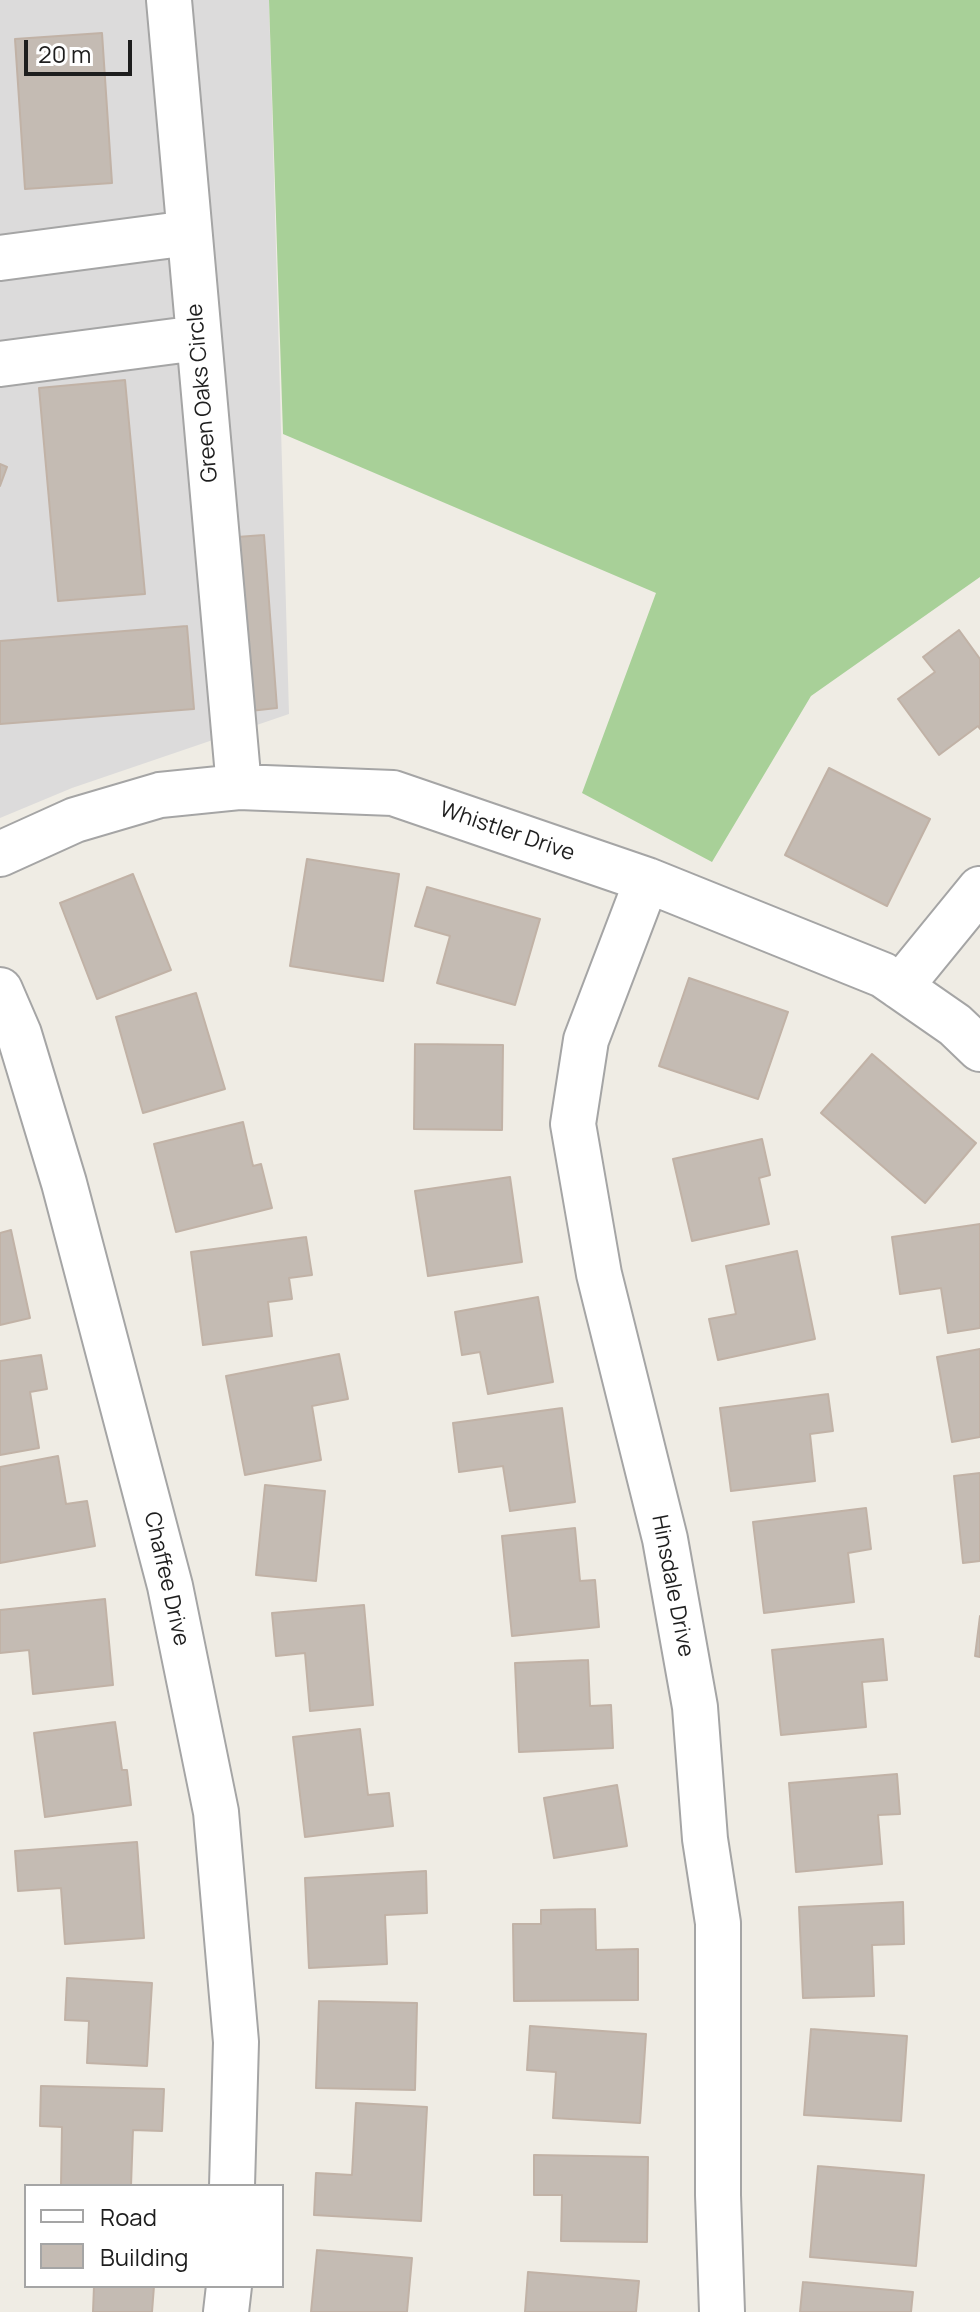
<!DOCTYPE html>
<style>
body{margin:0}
#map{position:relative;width:980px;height:2312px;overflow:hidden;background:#efece4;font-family:Manrope,sans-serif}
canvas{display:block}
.legend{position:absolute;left:24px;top:2184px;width:260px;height:104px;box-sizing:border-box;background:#fff;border:2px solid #a5a5a5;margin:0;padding:10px 14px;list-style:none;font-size:24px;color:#1e1e1e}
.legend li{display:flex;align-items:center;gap:16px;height:40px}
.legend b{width:40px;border:2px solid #a5a5a5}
.scale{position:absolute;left:24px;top:40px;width:108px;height:36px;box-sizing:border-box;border:4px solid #1e1e1e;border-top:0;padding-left:10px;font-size:24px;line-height:28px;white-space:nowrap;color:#1e1e1e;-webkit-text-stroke:6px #fff;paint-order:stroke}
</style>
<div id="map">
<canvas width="980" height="2312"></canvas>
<ul class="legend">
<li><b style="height:10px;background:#fff"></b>Road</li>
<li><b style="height:22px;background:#c4bbb3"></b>Building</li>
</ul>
<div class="scale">20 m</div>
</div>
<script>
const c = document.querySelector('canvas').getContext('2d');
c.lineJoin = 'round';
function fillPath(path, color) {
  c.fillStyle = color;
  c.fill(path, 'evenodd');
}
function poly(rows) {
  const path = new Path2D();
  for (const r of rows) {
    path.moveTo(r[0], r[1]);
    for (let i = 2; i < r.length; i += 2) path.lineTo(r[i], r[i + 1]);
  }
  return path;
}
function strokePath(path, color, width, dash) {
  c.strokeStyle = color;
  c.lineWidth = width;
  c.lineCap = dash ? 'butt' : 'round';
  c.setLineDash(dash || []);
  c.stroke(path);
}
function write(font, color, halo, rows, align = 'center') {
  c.font = font + ' Manrope,sans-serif';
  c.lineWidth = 7;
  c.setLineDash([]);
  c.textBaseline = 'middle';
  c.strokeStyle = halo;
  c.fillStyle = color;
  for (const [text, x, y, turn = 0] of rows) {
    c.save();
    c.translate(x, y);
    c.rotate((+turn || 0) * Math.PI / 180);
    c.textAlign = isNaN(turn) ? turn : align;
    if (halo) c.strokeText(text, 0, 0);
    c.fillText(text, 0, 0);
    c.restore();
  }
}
fillPath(poly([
 [0,0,269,0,289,714,72,788,0,818]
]), '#dcdbdb');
fillPath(poly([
 [269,0,980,0,980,577,811,696,712,862,582,793,656,593,283,434]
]), '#a8d098');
const building = poly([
 [102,33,112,183,25,189,15,39,102,33],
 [125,380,145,594,58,601,39,388,125,380],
 [0,464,7,467,0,486,0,464],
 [264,535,277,708,250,711,237,537,264,535],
 [187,626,194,709,0,724,0,641,187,626],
 [959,630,980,659,980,729,978,726,939,755,898,699,935,672,923,657,959,630],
 [829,768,930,819,887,906,785,855,829,768],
 [307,859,399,874,383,981,290,966,307,859],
 [133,874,171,970,97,999,60,903,133,874],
 [427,887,540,919,515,1005,437,983,450,936,415,926,427,887],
 [689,978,788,1012,758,1099,659,1066,689,978],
 [196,993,225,1089,143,1113,116,1017,196,993],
 [415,1044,503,1045,502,1130,414,1129,415,1044],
 [872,1054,976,1143,925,1203,821,1113,872,1054],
 [243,1122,253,1166,261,1164,272,1208,176,1232,154,1144,243,1122],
 [762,1139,770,1175,759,1178,769,1224,692,1241,673,1159,762,1139],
 [510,1177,522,1262,428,1276,415,1191,510,1177],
 [980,1224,980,1328,948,1333,941,1288,900,1294,892,1237,980,1224],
 [11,1230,30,1318,0,1325,0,1233,11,1230],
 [306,1237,312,1275,289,1278,292,1299,268,1302,272,1336,203,1345,191,1252,306,1237],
 [797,1251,815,1339,718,1360,709,1319,736,1314,726,1266,797,1251],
 [538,1297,553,1382,488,1394,480,1352,462,1355,455,1312,538,1297],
 [980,1349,980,1437,952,1442,937,1357,980,1349],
 [339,1354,348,1399,312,1406,321,1460,245,1475,226,1376,339,1354],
 [41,1355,47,1389,30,1392,39,1448,0,1455,0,1361,41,1355],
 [828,1394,833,1431,810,1434,815,1481,731,1491,720,1408,828,1394],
 [562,1408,575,1502,510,1511,503,1466,459,1472,453,1423,562,1408],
 [58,1456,66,1504,87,1501,95,1546,0,1563,0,1467,58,1456],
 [980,1473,980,1561,963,1563,954,1476,980,1473],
 [265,1485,325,1491,316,1581,256,1575,265,1485],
 [866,1508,871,1549,848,1553,854,1602,764,1613,753,1522,866,1508],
 [575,1528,580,1581,595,1580,599,1627,512,1636,502,1536,575,1528],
 [105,1599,113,1685,33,1694,29,1650,0,1653,0,1610,105,1599],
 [364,1605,373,1705,310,1711,305,1653,276,1656,272,1613,364,1605],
 [980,1616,980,1657,975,1656,980,1616],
 [883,1639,887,1680,862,1682,866,1727,781,1735,772,1650,883,1639],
 [588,1660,590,1706,611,1705,613,1748,519,1752,515,1663,588,1660],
 [115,1722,122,1770,127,1770,131,1805,45,1817,34,1733,115,1722],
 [360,1729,368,1795,389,1793,393,1826,305,1837,293,1737,360,1729],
 [897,1774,900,1814,878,1815,882,1864,796,1872,789,1783,897,1774],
 [617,1785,627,1846,554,1858,544,1798,617,1785],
 [137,1842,144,1938,65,1944,61,1888,18,1891,15,1851,137,1842],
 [426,1871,427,1913,385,1915,387,1964,309,1968,305,1878,426,1871],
 [903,1902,904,1944,872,1945,874,1996,803,1998,799,1907,903,1902],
 [595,1909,596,1950,638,1949,638,2000,514,2001,513,1924,541,1924,541,1910,595,1909],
 [67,1978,152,1983,147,2066,87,2063,89,2021,65,2020,67,1978],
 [319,2001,417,2003,415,2090,316,2088,319,2001],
 [530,2026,646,2034,640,2123,553,2118,556,2072,527,2070,530,2026],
 [811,2029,907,2036,901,2121,804,2115,811,2029],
 [41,2086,164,2089,162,2131,133,2130,131,2186,61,2186,62,2127,40,2126,41,2086],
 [356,2103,427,2107,421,2221,314,2215,316,2173,352,2175,356,2103],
 [534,2155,648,2157,647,2242,561,2241,562,2195,534,2195,534,2155],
 [818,2166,924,2175,916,2266,810,2257,818,2166],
 [317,2250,412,2258,407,2312,311,2312,317,2250],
 [528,2272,639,2281,636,2312,525,2312,528,2272],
 [803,2282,913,2292,911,2312,800,2312,803,2282],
 [94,2286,154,2286,152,2312,93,2312,94,2286]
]);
fillPath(building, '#c4bbb3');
strokePath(building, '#c1b2a6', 2);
const minor = poly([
 [169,0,239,787],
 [0,258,189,233],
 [0,364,198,338],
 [0,854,75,820,160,795,239,787,393,793,647,880,883,975,955,1025,980,1049],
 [647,880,586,1040,573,1124,599,1274,665,1539,695,1707,705,1839,718,1923,718,2195,722,2312],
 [900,987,980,889],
 [0,990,19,1034,64,1183,170,1586,216,1812,236,2042,232,2186],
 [226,2312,229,2286]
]);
strokePath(minor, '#a5a5a5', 48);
strokePath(minor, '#fff', 44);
write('22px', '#1e1e1e', '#fff', [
 ["Green Oaks Circle",203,393,-95],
 ["Whistler Drive",507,832,19],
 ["Chaffee Drive",166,1579,77],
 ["Hinsdale Drive",672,1586,79]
]);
</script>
